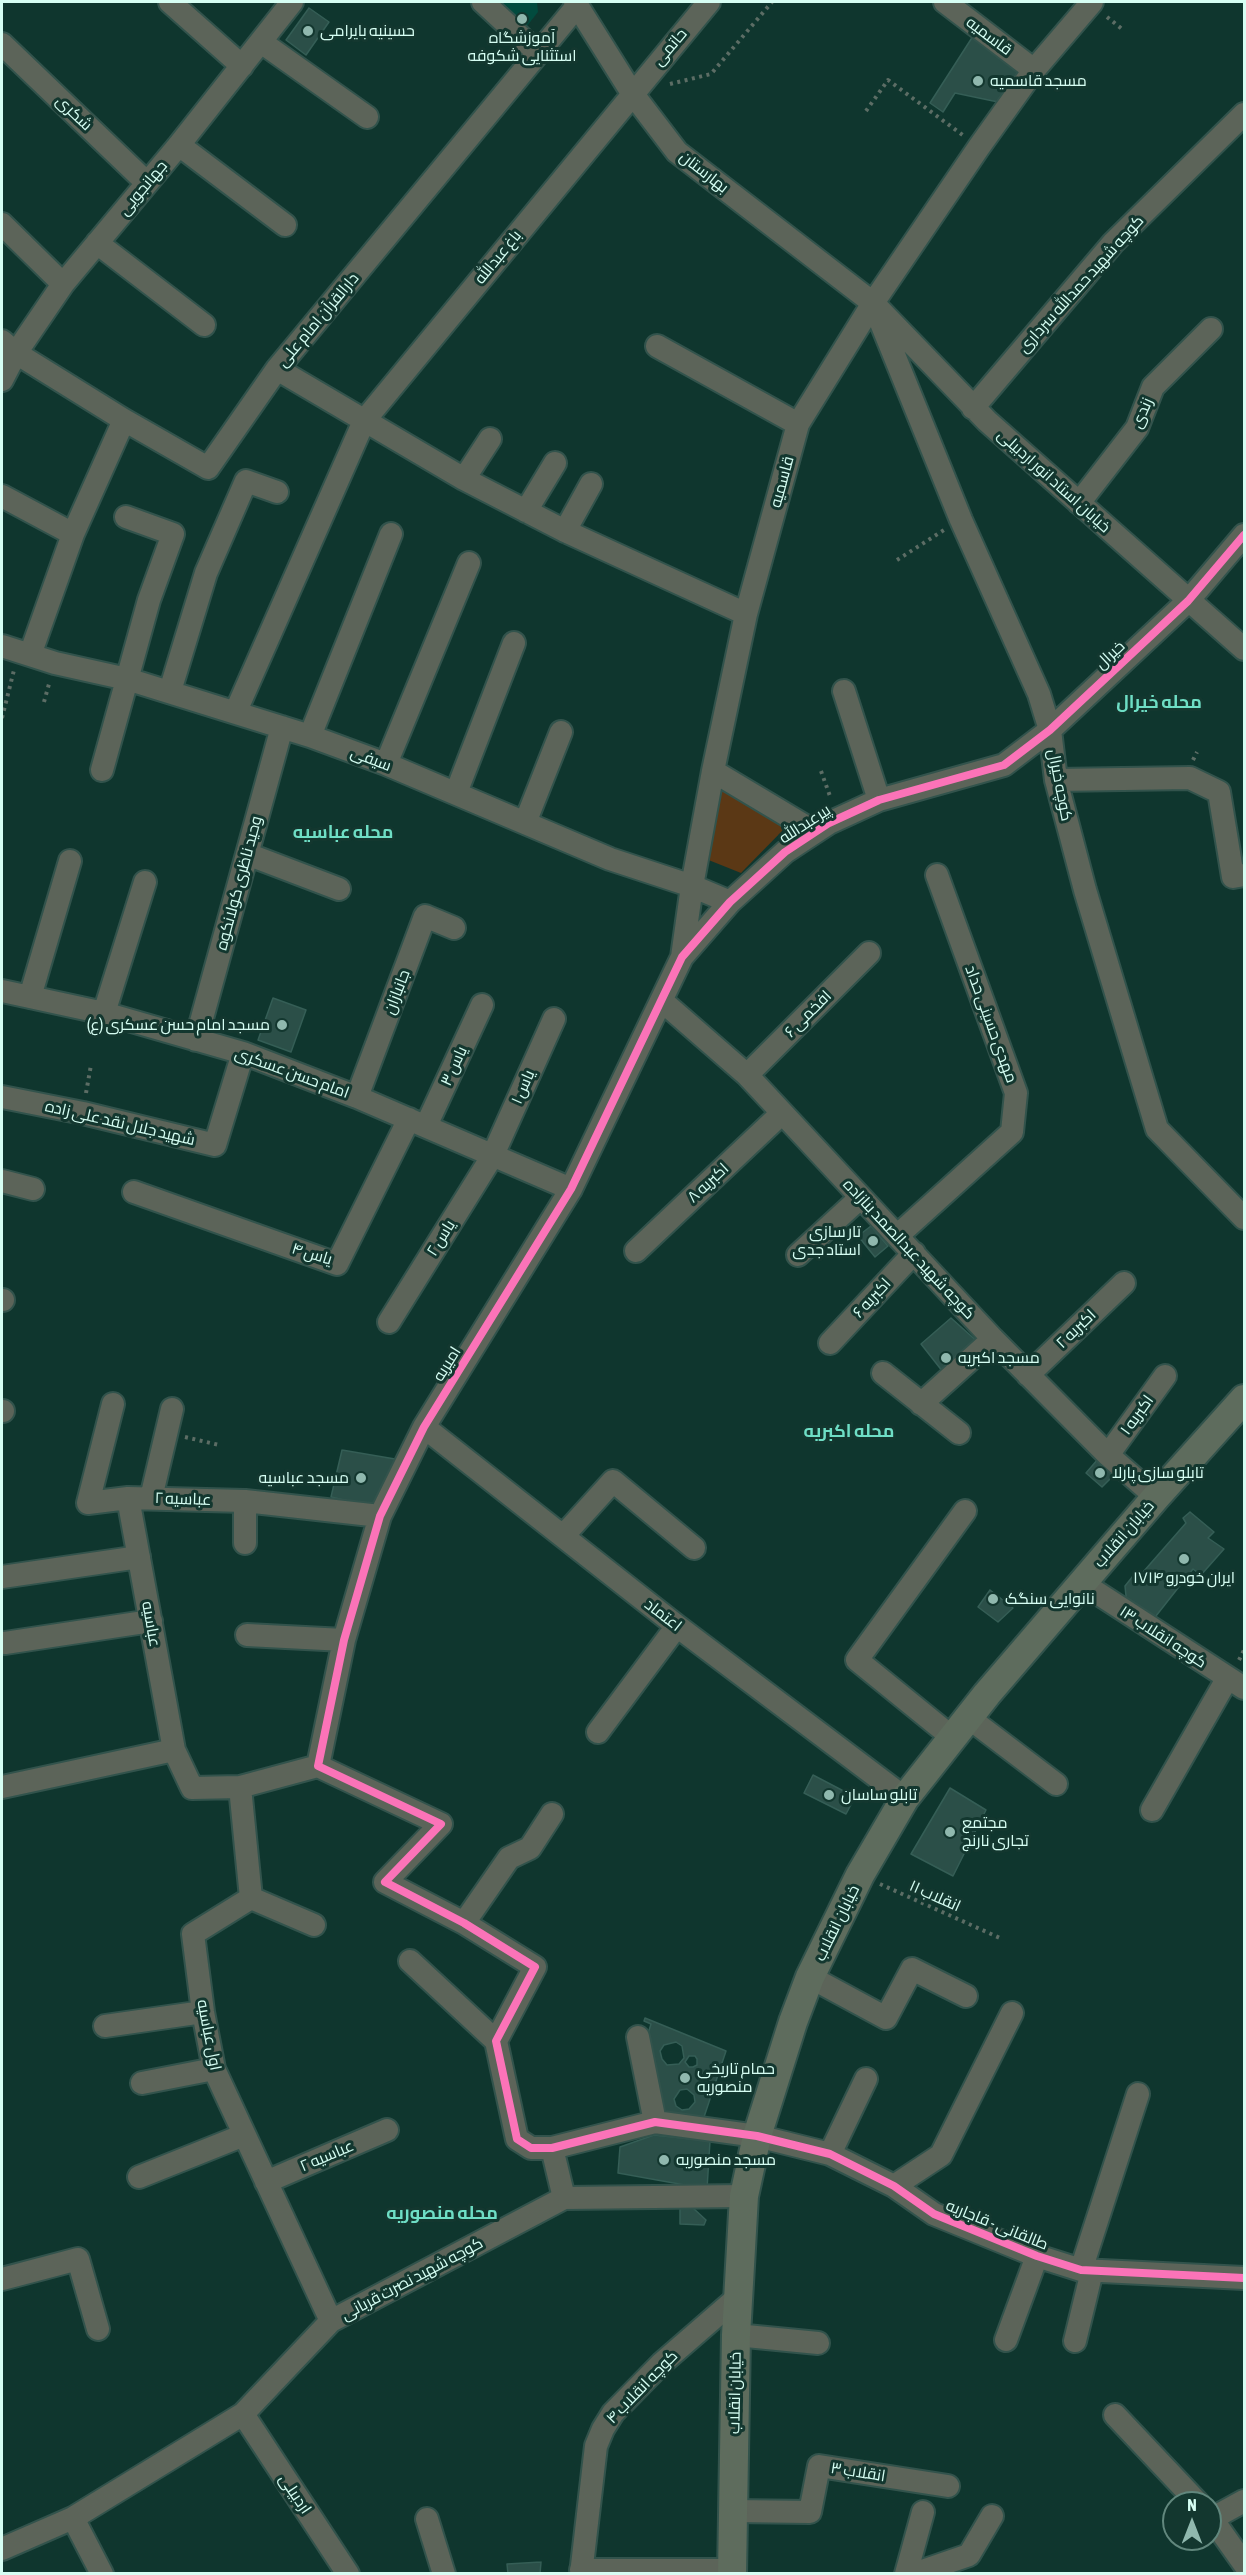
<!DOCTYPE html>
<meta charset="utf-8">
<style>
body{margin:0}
#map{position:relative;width:1246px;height:2575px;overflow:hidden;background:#0f362e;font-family:"Asap Condensed",sans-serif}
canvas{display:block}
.frame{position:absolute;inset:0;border:3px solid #d6fef3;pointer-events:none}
.north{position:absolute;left:1162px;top:2491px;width:60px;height:60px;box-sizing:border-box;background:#13372f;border:2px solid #61877d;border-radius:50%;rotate:0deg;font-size:16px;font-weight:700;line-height:24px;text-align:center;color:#d6fef3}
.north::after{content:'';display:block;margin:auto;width:21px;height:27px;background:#90b8ae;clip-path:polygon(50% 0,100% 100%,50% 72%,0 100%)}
</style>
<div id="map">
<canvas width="1246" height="2575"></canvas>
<div class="frame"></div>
<div class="north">N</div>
</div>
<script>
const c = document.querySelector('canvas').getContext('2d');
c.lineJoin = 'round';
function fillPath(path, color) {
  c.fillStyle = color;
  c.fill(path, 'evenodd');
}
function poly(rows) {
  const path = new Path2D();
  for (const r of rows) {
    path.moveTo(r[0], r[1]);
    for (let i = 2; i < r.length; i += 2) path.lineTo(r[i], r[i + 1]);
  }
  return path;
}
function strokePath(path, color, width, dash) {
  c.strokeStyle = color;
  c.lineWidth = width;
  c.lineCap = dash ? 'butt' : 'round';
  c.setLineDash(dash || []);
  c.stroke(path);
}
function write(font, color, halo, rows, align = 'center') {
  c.font = font + ' "Asap Condensed",Cairo,sans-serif';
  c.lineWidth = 6;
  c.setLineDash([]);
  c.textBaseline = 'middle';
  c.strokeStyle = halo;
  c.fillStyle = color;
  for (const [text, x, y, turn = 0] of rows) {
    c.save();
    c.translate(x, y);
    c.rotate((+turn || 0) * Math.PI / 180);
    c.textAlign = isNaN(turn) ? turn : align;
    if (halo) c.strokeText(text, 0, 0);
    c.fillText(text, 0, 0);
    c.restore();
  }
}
fillPath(poly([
 [492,2,537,2,538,12,527,26,520,27]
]), '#024b3e');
fillPath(poly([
 [720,784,788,825,741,873,706,859]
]), '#5b3815');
const building = poly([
 [309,8,329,22,306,55,286,40,309,8],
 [975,33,1022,70,998,102,955,93,943,112,930,103,975,33],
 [273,998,306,1010,291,1052,258,1040,273,998],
 [871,1226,888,1246,875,1257,858,1236,871,1226],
 [951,1318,979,1343,943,1372,921,1344,951,1318],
 [342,1450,395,1459,374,1507,331,1497,342,1450],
 [1098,1459,1115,1474,1102,1487,1086,1473,1098,1459],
 [1190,1512,1214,1532,1208,1538,1224,1549,1201,1575,1193,1569,1152,1621,1127,1606,1125,1586,1133,1576,1137,1579,1186,1523,1183,1518,1190,1512],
 [990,1590,1013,1608,998,1622,978,1607,990,1590],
 [813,1775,855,1797,846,1814,804,1793,813,1775],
 [950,1788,986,1810,953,1876,911,1854,950,1788],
 [645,2018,726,2051,703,2120,660,2114,646,2040,651,2024,644,2021,645,2018],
 [676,2042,682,2046,684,2058,679,2064,667,2065,662,2059,660,2051,664,2045,676,2042],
 [689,2056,695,2056,697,2059,697,2065,693,2067,689,2067,685,2062,689,2056],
 [687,2089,694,2095,695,2102,689,2109,682,2110,676,2106,674,2099,680,2090,687,2089],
 [654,2135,710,2141,707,2189,618,2173,620,2147,654,2135],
 [680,2208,693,2208,706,2220,704,2225,680,2224,680,2208],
 [541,2562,540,2574,508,2574,507,2564,541,2562]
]);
fillPath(building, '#2b4f48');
strokePath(building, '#355e56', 1.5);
const minor = poly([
 [170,2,242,66],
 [483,2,538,53],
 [575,2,632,93,677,152,873,303,987,421,1244,649],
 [945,2,1034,70],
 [261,42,367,117],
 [2,44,147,183],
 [179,145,285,225],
 [2,224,63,284],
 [97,243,204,325],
 [873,303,961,520,1039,694,1050,730,1056,780,1085,890,1157,1129,1244,1218],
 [2,341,16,353,124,420,208,468,277,369,578,5],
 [657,346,798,424],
 [277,369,464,479,565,531,746,614],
 [2,380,16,353,63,284,179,145,292,2],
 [973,408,1113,243,1244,114],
 [464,479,490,439],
 [2,496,73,534],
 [1079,503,1137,428,1153,387,1211,329],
 [526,511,555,463],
 [565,531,591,484],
 [2,646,55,663,127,679,310,736,386,764,610,859,692,886,730,902],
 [30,655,73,534,124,420],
 [170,691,206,573,246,481,277,492],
 [844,691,879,800],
 [236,711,364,421,709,2],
 [310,736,391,534],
 [386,764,469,563],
 [102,770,149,600,173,534,126,517],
 [713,771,815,832],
 [1056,780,1190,778,1219,792,1233,877,1244,875],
 [456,793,514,643],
 [525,823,561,732],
 [247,854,339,889],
 [682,957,692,886,713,771,746,614,798,424,873,303,979,147,1034,70,1092,2],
 [2,991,104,1013,243,1053,357,1097,571,1189],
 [30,997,70,861],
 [662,1001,747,1075,993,1339,1108,1455,1156,1497],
 [104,1013,145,882],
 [196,1040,282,727],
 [747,1075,869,953],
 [2,1097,83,1113,215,1145,243,1053],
 [357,1097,425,916,454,928],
 [426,1126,482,1005],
 [2,1181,33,1189],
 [134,1192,337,1264,409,1119],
 [897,1236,1012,1132,1016,1093,937,875],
 [636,1251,781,1114],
 [798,1255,860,1198],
 [2,1300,3,1300],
 [389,1322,493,1155,554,1019],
 [830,1343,914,1253],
 [883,1373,959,1433],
 [1028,1375,1124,1283],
 [113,1404,88,1503,128,1498,245,1501,380,1516],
 [921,1404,993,1339],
 [2,1411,3,1411],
 [424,1427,677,1626,905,1798],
 [1108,1455,1165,1376],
 [128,1498,174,1750,192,1788,240,1787,318,1766],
 [151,1498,172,1409],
 [564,1535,613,1481,694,1548],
 [245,1543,245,1501],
 [2,1577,139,1557],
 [1082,1583,1244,1688],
 [247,1635,344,1640],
 [5,1643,151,1621],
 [969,1718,1056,1784],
 [598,1732,677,1626],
 [953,1738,857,1660,965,1511],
 [318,1766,344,1640,380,1516,424,1427,571,1189,682,957,730,902,785,852,829,823,879,800,1004,765,1050,730,1188,601,1244,535],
 [318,1766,441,1824,385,1882,464,1923,535,1967,496,2041,517,2139,531,2148,552,2148,655,2122,757,2136,830,2154,894,2186,934,2214,1037,2256,1081,2270,1244,2278],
 [2,1787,174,1750],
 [240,1787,251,1898],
 [1152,1810,1227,1679],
 [464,1923,509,1858,530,1848,552,1814],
 [314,1925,251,1898,193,1934,203,2012,214,2069,331,2321],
 [410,1961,496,2041],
 [810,1977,886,2018,912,1969,966,1996],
 [105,2026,203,2012],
 [638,2037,655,2122],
 [142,2083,214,2069],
 [552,2148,564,2198],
 [830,2154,866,2079],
 [139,2177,244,2135],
 [266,2182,387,2130],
 [894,2186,941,2155,1012,2013],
 [1081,2270,1138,2094],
 [2,2279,78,2259,98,2329],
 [736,2335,818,2343],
 [1006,2340,1037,2256],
 [1075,2341,1092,2271],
 [243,2414,348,2574],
 [1115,2415,1198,2503],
 [734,2511,810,2512,819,2466,948,2486],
 [1210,2516,1244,2564],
 [73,2518,102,2574],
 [1213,2518,1244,2501],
 [427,2519,444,2574],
 [2,2549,73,2518,243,2414,331,2321,564,2198,744,2196],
 [581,2570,732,2570],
 [581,2574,596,2446,603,2429,613,2413,662,2363,738,2297],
 [906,2574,923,2512],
 [914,2574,969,2555,992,2516]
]);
const major = poly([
 [732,2574,736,2335,744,2196,757,2136,793,2022,810,1977,860,1875,905,1798,987,1694,1156,1497,1244,1399]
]);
strokePath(minor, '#32534c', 26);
strokePath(major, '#32534c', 32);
strokePath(poly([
 [1107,17,1122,29],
 [670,84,711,74,772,2],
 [866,111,888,80,964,136],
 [897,560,944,530],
 [44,702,49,684],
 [2,718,14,670],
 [1193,760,1197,752],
 [821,771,831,799],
 [86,1093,91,1065],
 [185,1437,219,1445],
 [1239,1660,1244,1650],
 [880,1884,1000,1938]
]), '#5c6d65', 4, [3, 4.5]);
strokePath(minor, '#5c6459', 22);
strokePath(major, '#5e6c5d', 28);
strokePath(poly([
 [1244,535,1188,601,1050,730,1004,765,879,800,829,823,785,852,730,902,682,957,571,1189,424,1427,380,1516,344,1640,318,1766,441,1824,385,1882,464,1923,535,1967,496,2041,517,2139,531,2148,552,2148,655,2122,757,2136,830,2154,894,2186,934,2214,1037,2256,1081,2270,1244,2278]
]), '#fb73b8', 8);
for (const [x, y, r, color] of [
 [522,19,6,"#90b8ae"],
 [308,31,6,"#90b8ae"],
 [978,81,6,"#90b8ae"],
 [282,1025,6,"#90b8ae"],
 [873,1241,6,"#90b8ae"],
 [946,1358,6,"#90b8ae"],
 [1100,1473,6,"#90b8ae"],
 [361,1478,6,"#90b8ae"],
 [1184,1559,6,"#90b8ae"],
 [993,1599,6,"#90b8ae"],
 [829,1795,6,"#90b8ae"],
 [950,1832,6,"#90b8ae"],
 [685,2078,6,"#90b8ae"],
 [664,2160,6,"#90b8ae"]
]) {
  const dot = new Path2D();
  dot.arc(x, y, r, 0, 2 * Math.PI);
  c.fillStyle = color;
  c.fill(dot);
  strokePath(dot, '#13372f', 2);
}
write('16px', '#d6fef3', '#13372f', [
 ["حسینیه بایرامی",320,31],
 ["آموزشگاه",522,38,"center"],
 ["استثنایی شکوفه",522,56,"center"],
 ["مسجد قاسمیه",990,81],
 ["مسجد امام حسن عسکری (ع)",270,1025,"right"],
 ["تار سازی",861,1232,"right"],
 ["استاد جدی",861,1250,"right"],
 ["مسجد اکبریه",958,1358],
 ["تابلو سازی پارلا",1112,1473],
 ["مسجد عباسیه",349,1478,"right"],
 ["ایران خودرو ۱۷۱۴",1184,1578,"center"],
 ["نانوایی سنگک",1005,1599],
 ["تابلو ساسان",841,1795],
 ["مجتمع",962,1823],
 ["تجاری نارنج",962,1841],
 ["حمام تاریخی",697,2069],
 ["منصوریه",697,2087],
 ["مسجد منصوریه",676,2160]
], 'left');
write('16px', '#d6fef3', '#13372f', [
 ["قاسمیه",989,36,37],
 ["حاتمی",670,47,-50],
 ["شکری",74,113,44],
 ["بهارستان",704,172,38],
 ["جهانجویی",143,188,-50],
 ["باغ عبدالله",498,257,-51],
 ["کوچه شهید حمدالله سرداری",1081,284,-48],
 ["دارالقرآن امام علی",318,320,-50],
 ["زندی",1142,413,-66],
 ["خیابان استاد انور اردبیلی",1054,481,42],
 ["قاسمیه",782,482,-75],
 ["خیرال",1110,655,-43],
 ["سیفی",371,759,21],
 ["کوچه خیرال",1060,785,79],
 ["پیرعبدالله",805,824,-33],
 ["وحید ناظری کولانکوه",239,883,-75],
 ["جانبازان",397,992,-69],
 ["افخمی ۶",808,1014,-45],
 ["مهدی حسینی حداد",991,1024,70],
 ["یاس ۳",454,1066,-65],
 ["امام حسن عسکری",292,1073,20],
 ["یاس ۱",523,1087,-66],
 ["شهید جلال نقد علی زاده",120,1123,13],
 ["اکبریه ۸",708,1183,-43],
 ["یاس ۲",441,1238,-58],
 ["کوچه شهید عبدالصمد بنازاده",909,1249,47],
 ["یاس ۴",312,1254,17],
 ["اکبریه ۶",872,1298,-47],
 ["اکبریه ۲",1076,1329,-44],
 ["امیریه",447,1364,-58],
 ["اکبریه ۱",1137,1415,-54],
 ["عباسیه ۲",183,1499,2],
 ["خیابان انقلاب",1124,1534,-49],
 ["اعتماد",663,1615,38],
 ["عباسیه",151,1624,80],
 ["کوچه انقلاب ۱۳",1163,1637,33],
 ["انقلاب ۱۱",935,1896,24],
 ["خیابان انقلاب",837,1923,-64],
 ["اول عباسیه",209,2035,79],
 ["عباسیه ۲",327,2156,-23],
 ["طالقانی - قاجاریه",997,2225,22],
 ["کوچه شهید نصرت قربانی",412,2279,-28],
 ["کوچه انقلاب ۴",642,2387,-46],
 ["خیابان انقلاب",735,2393,-89],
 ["انقلاب ۳",858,2472,9],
 ["اردبیلی",295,2494,56]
]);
write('bold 18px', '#6edec5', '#13372f', [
 ["محله خیرال",1159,702],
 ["محله عباسیه",343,832],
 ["محله اکبریه",849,1431],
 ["محله منصوریه",442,2213]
]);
</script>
